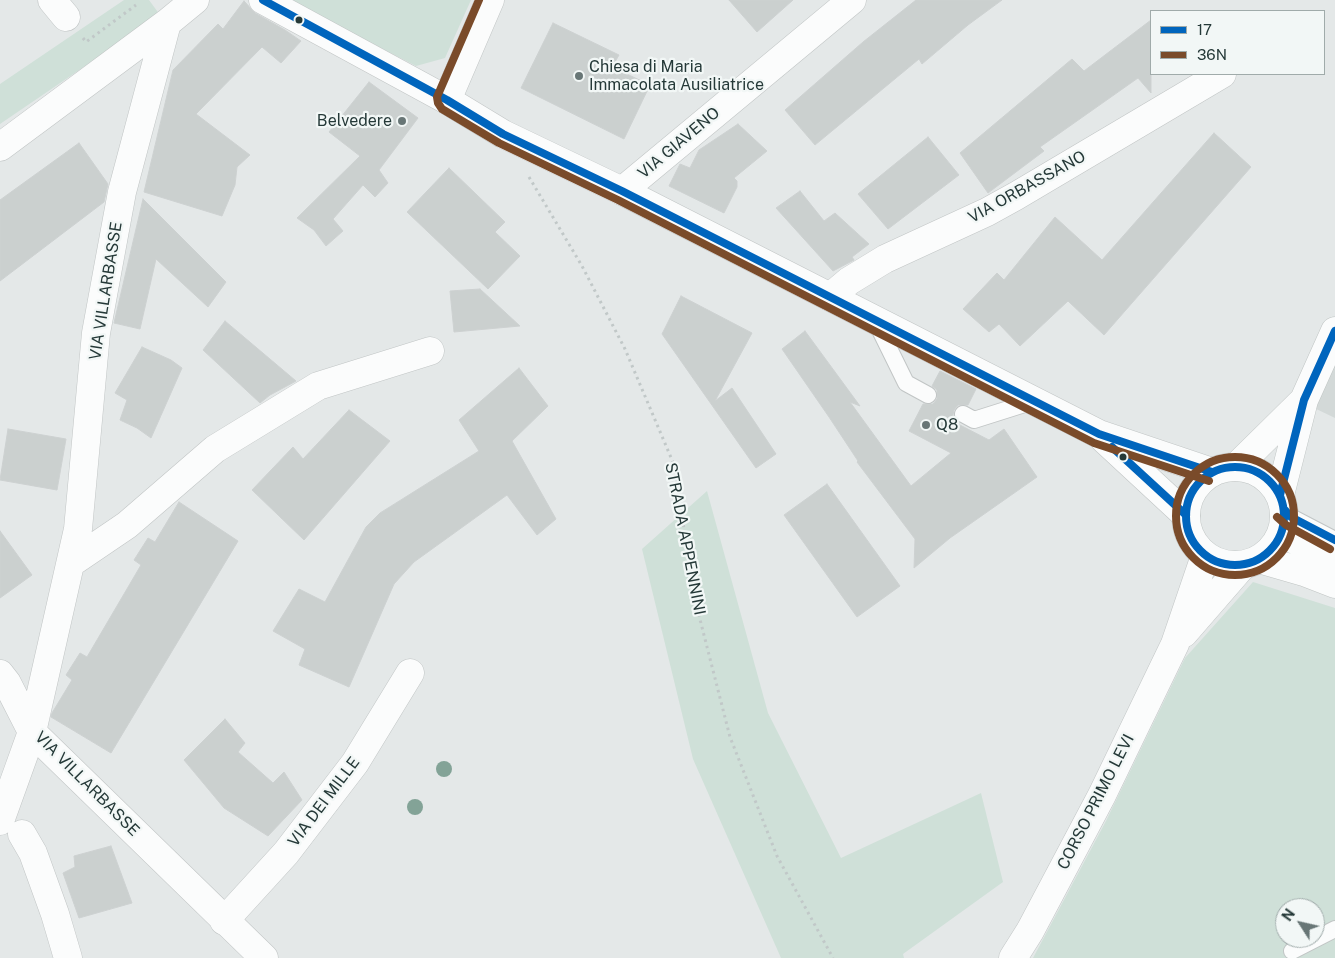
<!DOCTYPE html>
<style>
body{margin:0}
#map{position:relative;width:1335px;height:958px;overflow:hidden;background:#e4e8e8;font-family:"Public Sans",sans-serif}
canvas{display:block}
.legend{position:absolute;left:1150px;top:10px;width:175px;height:65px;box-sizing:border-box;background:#f2f7f6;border:1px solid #a0abaa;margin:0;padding:6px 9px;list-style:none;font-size:15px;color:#253938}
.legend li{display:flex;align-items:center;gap:10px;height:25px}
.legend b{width:25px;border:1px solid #a0abaa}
.north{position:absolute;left:1275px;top:898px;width:50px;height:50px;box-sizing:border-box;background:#f2f7f6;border:1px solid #a0abaa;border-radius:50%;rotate:305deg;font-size:14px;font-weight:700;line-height:20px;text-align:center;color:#253938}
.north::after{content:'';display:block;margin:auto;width:18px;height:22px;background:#687676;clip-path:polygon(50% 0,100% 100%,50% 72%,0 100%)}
</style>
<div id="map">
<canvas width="1335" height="958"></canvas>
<ul class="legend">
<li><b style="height:6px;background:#0065bd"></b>17</li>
<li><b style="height:6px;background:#7a4b2a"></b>36N</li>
</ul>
<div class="north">N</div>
</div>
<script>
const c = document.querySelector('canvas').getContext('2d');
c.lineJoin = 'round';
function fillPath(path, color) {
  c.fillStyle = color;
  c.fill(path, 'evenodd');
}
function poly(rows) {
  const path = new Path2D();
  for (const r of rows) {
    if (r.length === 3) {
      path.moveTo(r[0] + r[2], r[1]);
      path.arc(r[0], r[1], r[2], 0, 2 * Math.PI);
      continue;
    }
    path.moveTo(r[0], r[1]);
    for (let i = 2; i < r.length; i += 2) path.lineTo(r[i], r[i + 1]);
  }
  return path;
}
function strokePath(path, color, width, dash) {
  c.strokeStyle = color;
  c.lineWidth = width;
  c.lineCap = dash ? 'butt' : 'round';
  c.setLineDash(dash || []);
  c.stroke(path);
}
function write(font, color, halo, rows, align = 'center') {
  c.font = font + ' "Public Sans",sans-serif';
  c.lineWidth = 4.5;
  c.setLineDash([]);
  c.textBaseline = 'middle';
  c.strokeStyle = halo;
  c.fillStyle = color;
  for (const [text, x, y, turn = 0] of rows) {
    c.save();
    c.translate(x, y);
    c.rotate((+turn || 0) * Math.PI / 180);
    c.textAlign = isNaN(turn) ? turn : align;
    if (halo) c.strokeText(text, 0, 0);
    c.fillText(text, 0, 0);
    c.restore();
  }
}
fillPath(poly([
 [1335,357,1335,418,1310,406]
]), '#d3d9d8');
fillPath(poly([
 [124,0,149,0,160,15,0,124,0,84],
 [287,0,471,0,445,58,416,66],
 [707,491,768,713,841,858,981,793,1003,882,903,954,904,958,781,958,693,759,642,549],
 [1253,582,1335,608,1335,958,1033,958,1106,821,1185,658],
 [1285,908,1315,908,1315,938,1285,938]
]), '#cfe0d8');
const building = poly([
 [729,0,793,0,757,32,729,0],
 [916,0,1002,0,968,25,922,64,919,59,815,145,785,110,863,42,916,0],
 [244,1,255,13,285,30,301,41,281,63,262,47,196,114,250,155,237,167,235,185,222,216,144,192,173,70,218,24,223,29,244,1],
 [1151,20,1151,93,1138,78,1040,147,1044,151,988,193,960,153,1072,59,1084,71,1151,20],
 [553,23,619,55,612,67,650,85,624,139,521,88,553,23],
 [369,82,418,118,379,170,388,183,375,197,363,185,333,219,343,231,326,246,314,230,297,218,360,156,329,132,369,82],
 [738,124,767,151,734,178,737,181,737,187,724,213,669,186,680,164,690,168,699,150,738,124],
 [1214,133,1251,167,1104,335,1068,301,1020,346,999,324,989,332,963,309,997,273,1004,280,1055,217,1102,260,1214,133],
 [928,137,959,175,888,229,858,194,928,137],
 [79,143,108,184,104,202,0,281,0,200,79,143],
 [449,168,505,222,495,232,520,256,488,289,407,212,449,168],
 [800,191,824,221,835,213,869,244,852,257,854,260,833,271,776,208,800,191],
 [143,199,226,282,208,307,156,259,140,329,114,323,143,199],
 [480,289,520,326,454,332,450,291,480,289],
 [681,296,752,333,715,401,732,388,776,454,756,468,662,334,681,296],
 [225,321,296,381,270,395,260,403,203,350,225,321],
 [805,331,860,406,850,402,911,486,951,453,909,431,923,404,933,404,937,399,937,390,932,386,940,371,976,389,968,405,958,405,954,410,953,415,958,424,989,440,1004,429,1037,477,950,538,914,568,915,539,857,462,858,461,829,417,782,349,805,331],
 [142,347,171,360,182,368,151,438,137,428,120,420,127,400,115,393,142,347],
 [519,368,548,406,512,441,556,519,537,535,507,495,414,562,394,584,349,687,299,665,305,649,273,631,299,589,325,602,366,527,380,513,479,451,459,420,519,368],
 [349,410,390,441,304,540,252,490,293,447,303,459,349,410],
 [8,429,66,439,57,490,0,480,8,429],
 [827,484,900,586,857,617,784,515,827,484],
 [179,502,238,541,111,753,51,717,52,713,72,680,66,675,80,653,87,657,141,565,134,560,148,538,155,542,179,502],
 [0,531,32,575,0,598,0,531],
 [225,719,245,743,238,752,273,783,284,772,302,800,268,836,224,808,184,760,225,719],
 [111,846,132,903,79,918,63,873,75,867,74,856,111,846]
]);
fillPath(building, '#cbd0cf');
strokePath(building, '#cdd1d1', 1);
const service = poly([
 [876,322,906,383,928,395],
 [963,414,974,420,1034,401],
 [1285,510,1291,517,1335,540],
 [1292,951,1335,929]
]);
const minor = poly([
 [52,0,66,17],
 [447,100,490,0],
 [0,147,167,23,195,0],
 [622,191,852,0],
 [830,297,849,281,885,259,987,212,1016,196,1222,74],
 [71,563,127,525,215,449,318,386,430,351],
 [0,674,7,683,32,732,264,958],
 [0,821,32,732,78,529,96,333,122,192,167,23],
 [22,834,33,853,55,914,68,958],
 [224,921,286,853,355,763,410,673]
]);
const tertiary = poly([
 [263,0,447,100,503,134,622,191,1099,434,1212,472],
 [1104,439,1186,515],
 [1184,633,1243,565],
 [1013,958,1030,931,1102,795,1175,644,1205,556]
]);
const secondary = poly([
 [1237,466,1304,400],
 [1235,516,49],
 [1280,495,1304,400,1335,331],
 [1281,534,1335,557],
 [1259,559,1304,572,1335,584]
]);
strokePath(service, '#c1c5c5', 18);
strokePath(minor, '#c1c5c5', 29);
strokePath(tertiary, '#c1c5c5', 29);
strokePath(secondary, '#bfc4c3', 29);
strokePath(poly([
 [83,38,86,42,136,5],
 [529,177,582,266,625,349,675,467,693,592,730,737,777,856,833,958]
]), '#c1c8c8', 3, [2.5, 4]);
strokePath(service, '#fbfcfc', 16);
strokePath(minor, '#fbfcfc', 28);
strokePath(tertiary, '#fbfcfc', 28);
strokePath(secondary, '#fbfcfc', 28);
strokePath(poly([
 [263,0,447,100,503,134,622,191,1099,434,1212,472],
 [1112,447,1186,515],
 [1235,516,49],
 [1280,495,1304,400,1335,331],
 [1285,510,1291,517,1335,540]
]), '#0065bd', 8);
strokePath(poly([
 [479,0,437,97,438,103,442,109,499,143,618,200,1094,443,1209,481],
 [1235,516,59],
 [1277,517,1286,525,1330,549]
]), '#7a4b2a', 8);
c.fillStyle = '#83a397';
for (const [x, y] of [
 [444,769],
 [415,807]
]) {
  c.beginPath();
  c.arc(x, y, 8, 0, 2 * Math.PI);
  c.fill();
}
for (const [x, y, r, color] of [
 [299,20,4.5,"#253938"],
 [579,76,5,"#687676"],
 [402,121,5,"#687676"],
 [926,425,5,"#687676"],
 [1123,457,4.5,"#253938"]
]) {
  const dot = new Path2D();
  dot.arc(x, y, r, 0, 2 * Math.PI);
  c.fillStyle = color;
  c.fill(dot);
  strokePath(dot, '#f2f7f6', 2);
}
write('16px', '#253938', '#f2f7f6', [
 ["Chiesa di Maria",589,67],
 ["Immacolata Ausiliatrice",589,85],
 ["Belvedere",392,121,"right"],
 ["Q8",936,425]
], 'left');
write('16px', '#253938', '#f2f7f6', [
 ["VIA GIAVENO",679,143,-40],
 ["VIA ORBASSANO",1027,187,-29],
 ["VIA VILLARBASSE",106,291,-81],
 ["STRADA APPENNINI",685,539,79],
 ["VIA VILLARBASSE",87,784,45],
 ["VIA DEI MILLE",324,802,-53],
 ["CORSO PRIMO LEVI",1096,802,-63]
]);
</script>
